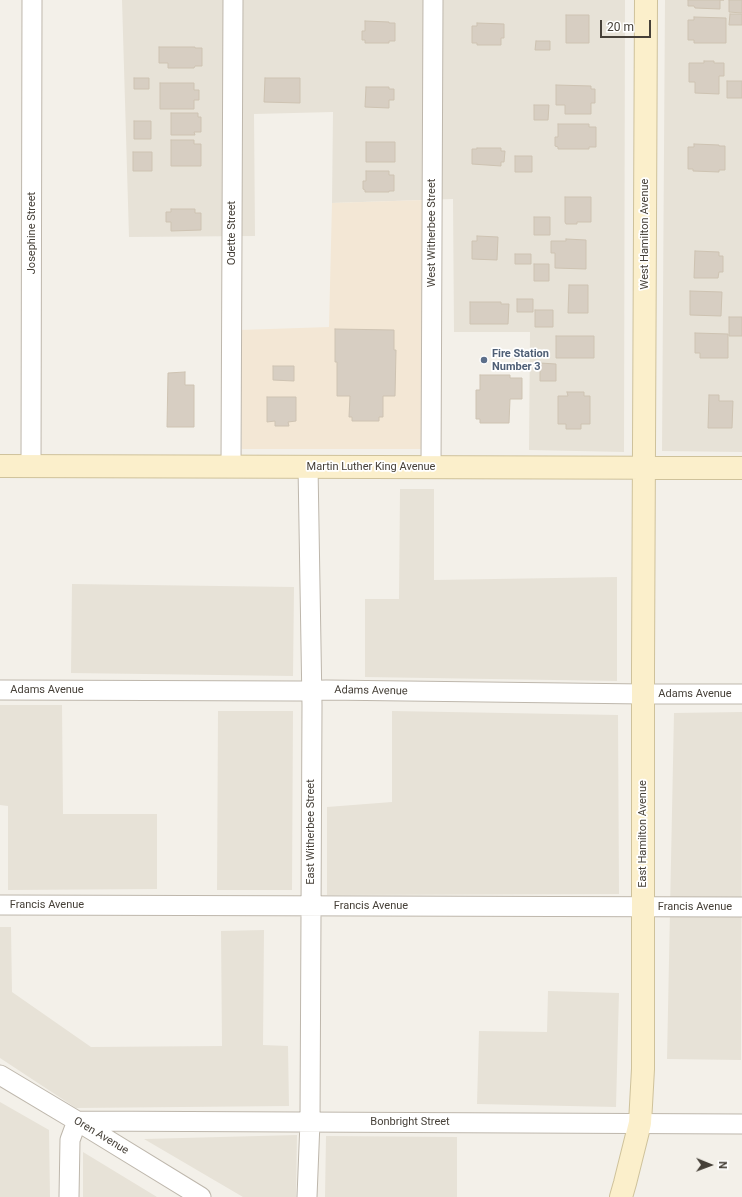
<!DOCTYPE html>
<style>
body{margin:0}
#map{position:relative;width:742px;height:1197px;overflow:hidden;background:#f3f0e9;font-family:Roboto,sans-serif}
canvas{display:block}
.north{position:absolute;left:690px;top:1145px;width:40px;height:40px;-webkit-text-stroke:3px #fff;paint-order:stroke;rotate:91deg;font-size:11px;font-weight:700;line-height:16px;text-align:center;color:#464038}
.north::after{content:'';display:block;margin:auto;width:14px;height:18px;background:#464038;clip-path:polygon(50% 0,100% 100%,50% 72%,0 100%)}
.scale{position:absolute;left:600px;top:20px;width:51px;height:18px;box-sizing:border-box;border:2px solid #464038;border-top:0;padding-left:5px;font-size:12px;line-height:14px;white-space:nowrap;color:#464038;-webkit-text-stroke:3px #fff;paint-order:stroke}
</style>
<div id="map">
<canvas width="742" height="1197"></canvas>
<div class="north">N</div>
<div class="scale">20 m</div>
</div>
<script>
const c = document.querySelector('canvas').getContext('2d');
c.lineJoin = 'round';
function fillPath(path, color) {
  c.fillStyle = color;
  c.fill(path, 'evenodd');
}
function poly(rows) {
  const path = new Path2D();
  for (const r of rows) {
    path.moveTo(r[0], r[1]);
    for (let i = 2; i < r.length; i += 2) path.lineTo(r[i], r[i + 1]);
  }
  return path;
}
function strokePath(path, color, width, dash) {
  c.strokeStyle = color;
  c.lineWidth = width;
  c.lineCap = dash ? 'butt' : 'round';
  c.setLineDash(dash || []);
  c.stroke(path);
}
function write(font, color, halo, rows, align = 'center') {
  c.font = font + ' Roboto,sans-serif';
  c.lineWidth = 3.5;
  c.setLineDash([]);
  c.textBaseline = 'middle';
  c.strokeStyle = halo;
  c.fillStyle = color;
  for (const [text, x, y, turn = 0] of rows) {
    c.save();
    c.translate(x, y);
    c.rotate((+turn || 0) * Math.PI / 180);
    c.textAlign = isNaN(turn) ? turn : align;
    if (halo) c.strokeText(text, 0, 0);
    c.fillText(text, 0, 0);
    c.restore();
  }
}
fillPath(poly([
 [122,0,625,0,624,452,529,450,530,332,454,332,453,199,332,203,333,112,254,114,255,236,129,237],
 [665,0,742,0,742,452,662,451],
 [400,489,434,489,434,580,617,577,617,681,365,677,365,599,399,599],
 [72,584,294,587,293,676,71,673],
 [0,705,62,705,63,814,157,814,157,889,8,890,8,806,0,805],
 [218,711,293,711,292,890,217,890],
 [392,711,618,715,619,894,327,895,327,807,392,802],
 [742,712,741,1060,667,1059,674,713],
 [0,927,11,927,12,992,91,1047,222,1046,221,931,264,930,263,1045,288,1046,289,1106,76,1108,0,1058],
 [548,991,619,993,616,1107,477,1104,479,1031,547,1032],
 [0,1102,49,1130,50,1197,0,1197],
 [297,1135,296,1197,243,1197,144,1139],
 [326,1136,457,1137,457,1197,325,1197],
 [83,1152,157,1197,83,1197]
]), '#e7e2d7');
fillPath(poly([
 [425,200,421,449,242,449,240,330,329,327,332,203]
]), '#f3e7d5');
const building = poly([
 [688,0,724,0,720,0,720,9,695,8,694,6,688,6,688,0],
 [729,0,742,0,742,13,729,12,729,0],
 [730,14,742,14,742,25,729,25,730,14],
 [566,15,589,15,589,43,566,43,566,15],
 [694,17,726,18,726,43,694,43,694,40,688,40,688,20,694,20,694,17],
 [365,21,389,22,389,23,395,23,395,41,389,41,389,43,365,43,365,40,362,40,362,31,365,31,365,21],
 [477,23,504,24,504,38,501,38,501,45,477,45,477,43,472,43,472,26,477,26,477,23],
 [536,41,550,41,550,50,535,50,536,41],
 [159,47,195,47,195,48,202,48,202,66,195,66,194,68,168,68,168,63,159,63,159,47],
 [704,61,714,61,714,63,724,63,724,76,719,76,719,94,695,93,695,82,689,82,689,63,704,63,704,61],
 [134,78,149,78,149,89,134,89,134,78],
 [265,78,300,78,300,103,264,102,265,78],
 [727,81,742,81,742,98,727,98,727,81],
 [160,83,194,83,194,90,199,90,199,100,194,100,194,109,160,109,160,83],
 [556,85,591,86,591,89,595,89,595,103,591,103,591,114,565,114,565,105,556,105,556,85],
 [366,87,389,87,389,89,394,89,394,100,389,100,389,108,365,107,366,87],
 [534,105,549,105,548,120,534,120,534,105],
 [171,113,198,113,198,117,201,117,201,132,194,132,195,135,171,135,171,113],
 [134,121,151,121,151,139,134,139,134,121],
 [558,124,589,124,589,127,596,127,596,147,589,147,589,149,558,149,558,147,555,146,555,137,558,137,558,124],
 [171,140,194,140,194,144,201,144,201,166,171,166,171,140],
 [366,142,395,142,395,162,366,162,366,142],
 [694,144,719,145,719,146,725,146,725,170,719,170,719,172,693,171,693,169,688,169,688,147,694,147,694,144],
 [477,148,501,148,501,151,505,151,504,162,501,162,501,166,472,164,472,149,477,149,477,148],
 [133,152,152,152,152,171,133,171,133,152],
 [515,156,532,156,532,172,515,172,515,156],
 [366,171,389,171,389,175,394,175,394,191,389,191,389,192,365,192,365,190,363,189,363,181,366,181,366,171],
 [565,197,591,197,591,222,577,222,577,224,566,224,565,222,565,197],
 [171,209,195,209,195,213,201,213,201,230,171,231,171,222,166,222,166,212,171,212,171,209],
 [534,217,550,217,550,235,534,235,534,217],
 [477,236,498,237,497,260,472,259,472,241,477,241,477,236],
 [566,239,586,240,586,269,555,268,555,253,551,253,551,241,566,241,566,239],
 [695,251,719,252,719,256,723,256,723,272,719,272,718,278,694,278,695,251],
 [515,254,531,254,531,264,515,264,515,254],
 [534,264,549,264,549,281,534,281,534,264],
 [569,285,588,285,588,313,568,313,569,285],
 [690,291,722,292,721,316,690,315,690,291],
 [517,299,533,299,533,312,517,312,517,299],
 [470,302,501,302,501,304,509,304,508,324,470,324,470,302],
 [535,310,553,310,553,327,535,327,535,310],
 [729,317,742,317,742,336,729,336,729,317],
 [335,329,394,330,394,350,396,350,395,396,383,396,383,417,379,417,379,421,352,421,352,417,349,417,350,396,337,396,337,362,335,362,335,329],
 [695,333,728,334,728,358,700,358,700,353,695,353,695,333],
 [556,336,594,336,594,358,556,358,556,336],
 [540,363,556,364,556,381,540,381,540,363],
 [273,366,294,366,294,381,273,380,273,366],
 [185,372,185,385,194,385,194,427,167,427,168,373,185,372],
 [480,375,510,375,510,378,522,378,522,399,510,399,509,423,480,423,480,419,476,419,476,390,480,390,480,375],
 [567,392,584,392,584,396,590,396,590,424,581,424,581,429,566,429,566,424,558,424,558,396,568,396,567,392],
 [709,395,719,395,719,401,733,401,732,428,708,428,709,395],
 [267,397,296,397,296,421,288,422,289,426,275,426,275,421,267,422,267,397]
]);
fillPath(building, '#d7cec2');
strokePath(building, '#cec3b2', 1);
const street = poly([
 [31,466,32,0],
 [231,466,233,0],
 [431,467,433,0],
 [0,690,297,691,326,690,644,694,742,694],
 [0,905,742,907],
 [0,1075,77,1121,201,1197],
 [69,1197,70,1140,77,1121,742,1124],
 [307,1197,310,1122,312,705,308,466]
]);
const secondary = poly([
 [0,466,742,468],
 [621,1197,625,1183,640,1123,643,1069,643,668,646,0]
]);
strokePath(street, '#beb7ac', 21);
strokePath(secondary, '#cfc29b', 24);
strokePath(street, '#fff', 19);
strokePath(secondary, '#fbefcb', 22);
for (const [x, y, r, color] of [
 [484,360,4,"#5c6f8a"]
]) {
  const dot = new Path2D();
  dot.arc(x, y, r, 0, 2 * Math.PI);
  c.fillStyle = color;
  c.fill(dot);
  strokePath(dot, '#fff', 1.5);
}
write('11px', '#464038', '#fff', [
 ["Josephine Street",32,233,-90],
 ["Odette Street",232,233,-90],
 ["West Witherbee Street",432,233,-90],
 ["West Hamilton Avenue",645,234,-90],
 ["Martin Luther King Avenue",371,467],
 ["Adams Avenue",47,690],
 ["Adams Avenue",371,691,1],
 ["Adams Avenue",695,694],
 ["East Witherbee Street",311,832,-90],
 ["East Hamilton Avenue",643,834,-90],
 ["Francis Avenue",47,905],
 ["Francis Avenue",371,906],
 ["Francis Avenue",695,907],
 ["Bonbright Street",410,1122],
 ["Oren Avenue",101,1136,31]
]);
write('bold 11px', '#4e5e75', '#fff', [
 ["Fire Station",492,354],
 ["Number 3",492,367]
], 'left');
</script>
